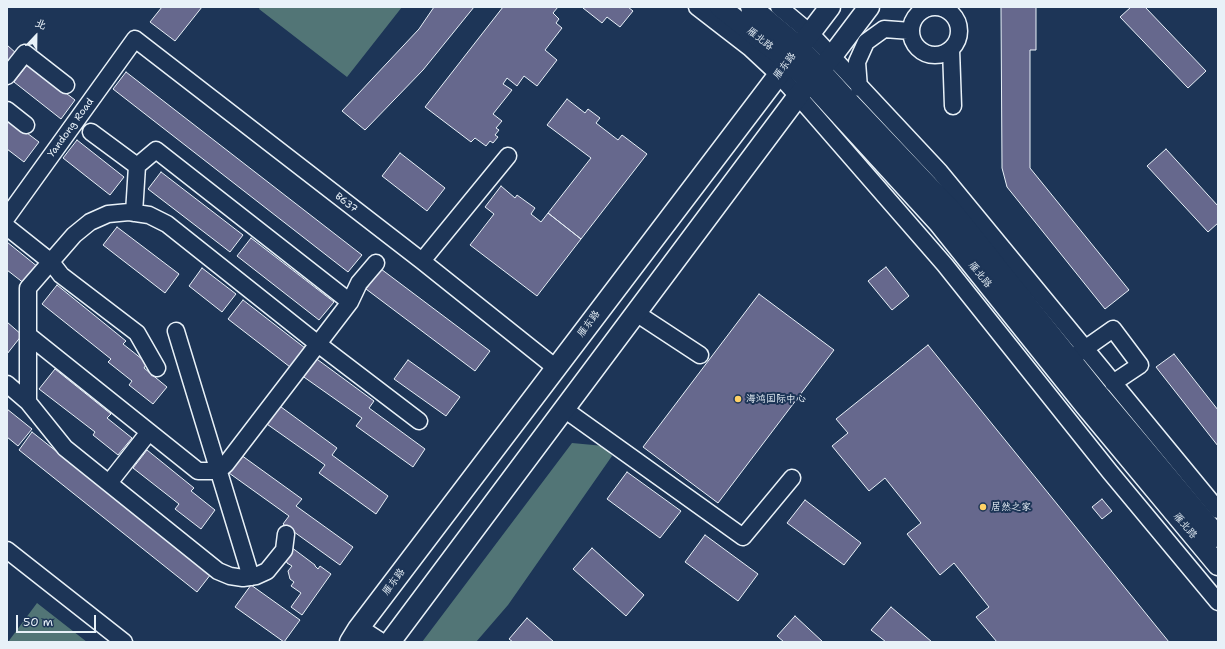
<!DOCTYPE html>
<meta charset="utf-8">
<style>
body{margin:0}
#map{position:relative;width:1225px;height:649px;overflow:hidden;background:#1d3557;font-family:"Shantell Sans","LXGW WenKai TC",sans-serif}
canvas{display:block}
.frame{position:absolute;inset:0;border:8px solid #e8f1f8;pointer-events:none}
.north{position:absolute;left:16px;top:16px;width:40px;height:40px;-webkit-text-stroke:3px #1d3557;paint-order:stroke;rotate:22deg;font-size:11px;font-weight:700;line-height:16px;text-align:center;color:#e8f1f8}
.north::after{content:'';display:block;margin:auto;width:14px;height:18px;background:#e8f1f8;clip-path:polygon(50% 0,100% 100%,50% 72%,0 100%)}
.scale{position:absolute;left:16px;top:615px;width:80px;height:18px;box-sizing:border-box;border:2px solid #e8f1f8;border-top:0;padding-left:5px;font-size:12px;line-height:14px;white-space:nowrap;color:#e8f1f8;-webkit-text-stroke:3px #1d3557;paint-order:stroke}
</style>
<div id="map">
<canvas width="1225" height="649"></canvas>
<div class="frame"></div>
<div class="north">北</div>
<div class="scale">50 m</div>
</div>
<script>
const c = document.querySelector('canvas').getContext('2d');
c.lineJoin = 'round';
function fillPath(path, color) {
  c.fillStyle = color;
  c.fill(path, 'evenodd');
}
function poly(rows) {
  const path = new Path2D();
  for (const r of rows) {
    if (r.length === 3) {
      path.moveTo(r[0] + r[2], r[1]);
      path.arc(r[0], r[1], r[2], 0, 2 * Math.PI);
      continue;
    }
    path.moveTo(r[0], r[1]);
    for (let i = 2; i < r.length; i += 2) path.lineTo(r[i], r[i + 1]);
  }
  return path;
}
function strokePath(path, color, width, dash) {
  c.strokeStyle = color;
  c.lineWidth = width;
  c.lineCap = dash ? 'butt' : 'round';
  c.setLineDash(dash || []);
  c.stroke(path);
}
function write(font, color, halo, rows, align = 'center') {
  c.font = font + ' "Shantell Sans","LXGW WenKai TC",sans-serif';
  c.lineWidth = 4;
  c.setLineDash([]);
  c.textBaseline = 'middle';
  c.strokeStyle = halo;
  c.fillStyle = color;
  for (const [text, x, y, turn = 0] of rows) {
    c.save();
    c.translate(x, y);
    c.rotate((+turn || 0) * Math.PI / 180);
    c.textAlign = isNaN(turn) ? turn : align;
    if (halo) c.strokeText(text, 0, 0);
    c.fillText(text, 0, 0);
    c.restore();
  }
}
fillPath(poly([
 [260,7,402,7,347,77,259,9],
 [572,443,604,446,612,456,508,605,476,642,422,642],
 [37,603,87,642,8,642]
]), '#527576');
const building = poly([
 [162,7,202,7,175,41,150,22,162,7],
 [434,7,474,7,423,70,365,130,342,111,419,29,434,7],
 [503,7,558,7,553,13,559,19,556,23,562,28,545,50,557,60,537,86,524,76,517,86,507,78,503,84,512,90,493,114,502,121,496,128,499,130,495,135,498,137,493,143,490,141,486,146,475,138,471,142,425,107,503,7],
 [584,7,628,7,633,11,620,27,607,17,602,23,583,8,584,7],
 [1001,7,1036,7,1036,50,1030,50,1030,168,1129,290,1105,309,1007,187,1002,168,1001,7],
 [1131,7,1145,7,1206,71,1188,88,1120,17,1131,7],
 [7,45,17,54,7,67,7,45],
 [28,64,75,100,61,119,14,82,28,64],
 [126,72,362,255,348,272,113,89,126,72],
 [567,99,585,113,588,109,600,118,596,123,618,140,622,135,647,154,581,239,548,213,591,158,547,125,567,99],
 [7,118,39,142,24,162,7,149,7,118],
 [77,140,124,177,110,195,63,158,77,140],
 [1166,149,1218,206,1218,223,1208,232,1147,166,1166,149],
 [400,153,445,188,427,211,382,176,400,153],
 [161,172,243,235,230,252,148,189,161,172],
 [501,186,515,198,517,195,535,208,531,214,541,222,548,213,581,239,537,296,470,245,494,214,485,207,501,186],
 [117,227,179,274,165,293,103,245,117,227],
 [251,238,334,302,319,320,237,256,251,238],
 [7,242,38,267,25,284,7,270,7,242],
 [886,267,909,296,892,310,868,281,886,267],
 [202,268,236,294,222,312,189,286,202,268],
 [381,269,490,351,475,371,366,289,381,269],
 [57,285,126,341,123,344,147,363,144,368,167,387,153,404,129,385,132,381,108,362,111,359,42,304,57,285],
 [759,294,834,350,718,503,643,447,759,294],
 [243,300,305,348,290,367,228,319,243,300],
 [7,322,22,335,7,354,7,322],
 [928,345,1169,642,997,642,976,617,989,607,954,563,940,575,907,534,921,523,885,478,869,491,832,446,848,433,836,419,928,345],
 [1174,354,1218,410,1218,446,1156,367,1174,354],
 [314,357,374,401,369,408,425,449,413,467,356,426,362,418,301,375,314,357],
 [408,360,460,397,446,416,394,379,408,360],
 [55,369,111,414,107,418,132,438,118,455,93,435,95,432,39,389,55,369],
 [277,404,337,448,332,455,388,496,376,514,319,473,325,465,264,422,277,404],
 [7,409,32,429,18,446,7,437,7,409],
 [32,432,211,574,197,592,19,450,32,432],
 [147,450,194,488,191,491,215,510,201,529,175,509,179,504,133,468,147,450],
 [241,455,302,499,296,506,353,547,340,565,283,524,289,516,229,473,241,455],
 [627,472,681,511,660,538,607,499,627,472],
 [1102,499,1112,511,1102,519,1092,507,1102,499],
 [805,500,861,543,844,565,787,523,805,500],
 [705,535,758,574,738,601,685,562,705,535],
 [291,547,315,565,315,566,318,569,320,566,331,574,302,615,291,607,301,593,291,586,294,582,290,579,288,571,292,566,287,563,285,556,291,547],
 [592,548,644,595,626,616,573,569,592,548],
 [251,585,300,620,284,642,235,607,251,585],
 [891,607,932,642,886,642,871,630,891,607],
 [795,616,823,642,784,642,777,636,795,616],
 [527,618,554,642,513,642,509,639,527,618]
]);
fillPath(building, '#66688d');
strokePath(building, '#e8f1f8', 1);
const minor = poly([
 [697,7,750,48,778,74,798,96,945,265,1110,472,1218,602],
 [779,7,810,33,940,172,1218,510],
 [935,31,24],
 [951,49,953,106],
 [7,76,25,53,66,85],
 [859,88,857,62,866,42,884,29,911,31],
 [7,110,26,125],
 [91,132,137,166,134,213],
 [137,166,156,150,350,302,359,283,376,263],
 [7,217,135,39,422,261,556,368],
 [7,227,51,262,61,275,137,333,157,368],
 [422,261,508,156],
 [636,313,700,355],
 [176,331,251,577],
 [28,335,198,471,218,471,226,464,350,302],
 [1076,355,1113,329,1140,365,1113,383],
 [7,384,28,402],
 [564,409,743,537,792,478],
 [109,483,149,432],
 [286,534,284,550,267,571,256,576,243,578,230,576,218,571,65,448,28,402,28,288,74,235,90,222,108,214,129,212,149,215,167,224,318,344,419,421],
 [7,550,124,642]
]);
const major = poly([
 [720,7,788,61,810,82,939,223,1084,404,1218,565],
 [751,7,799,47,846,99,952,211,1098,394,1218,537],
 [358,629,378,642],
 [350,642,358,629,830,7],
 [390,642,798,96,832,56,869,7]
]);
strokePath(minor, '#e8f1f8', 19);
strokePath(major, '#e8f1f8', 23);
strokePath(minor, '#1d3557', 16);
strokePath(major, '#1d3557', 20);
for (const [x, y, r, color] of [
 [738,399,4,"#ffd166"],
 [983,507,4,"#ffd166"]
]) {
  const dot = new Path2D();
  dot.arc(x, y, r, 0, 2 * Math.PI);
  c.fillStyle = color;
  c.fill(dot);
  strokePath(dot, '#1d3557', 1.5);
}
write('10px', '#e8f1f8', '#1d3557', [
 ["雁北路",760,39,38],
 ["雁东路",785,66,-53],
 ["Yandong Road",71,128,-54],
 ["B637",346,203,38],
 ["雁北路",980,275,51],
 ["雁东路",589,324,-53],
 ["雁北路",1185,526,50],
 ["雁东路",394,582,-53]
]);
write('10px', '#e8f1f8', '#1d3557', [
 ["海鸿国际中心",746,399],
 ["居然之家",991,507]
], 'left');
</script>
